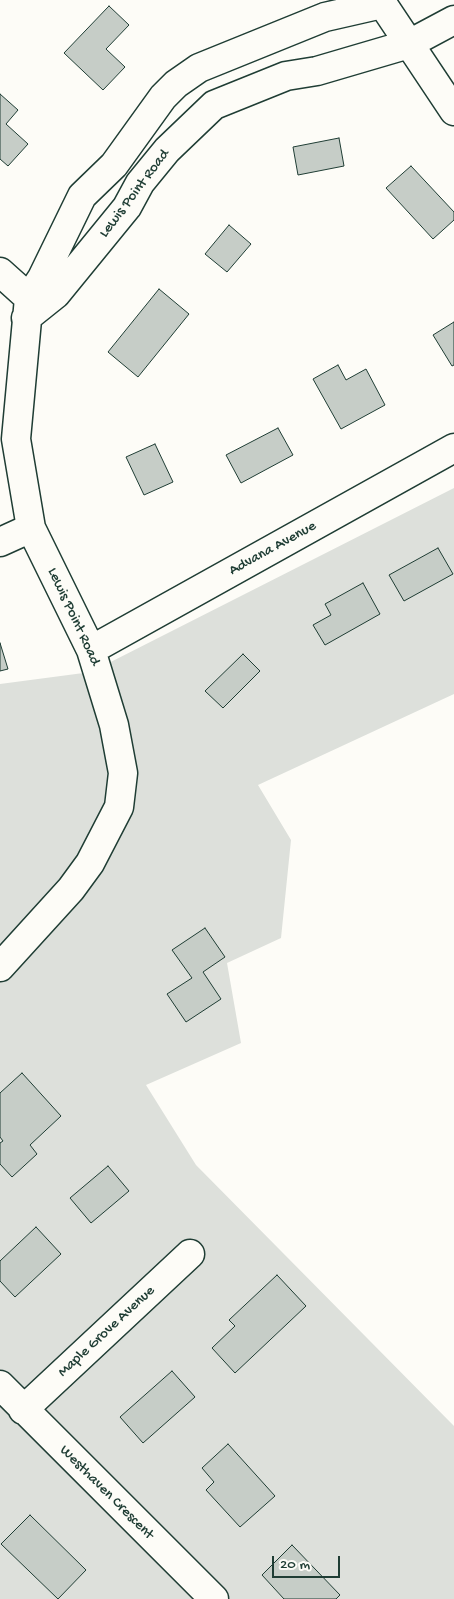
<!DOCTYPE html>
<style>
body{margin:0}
#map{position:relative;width:454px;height:1599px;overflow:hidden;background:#fdfcf7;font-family:"Gochi Hand",sans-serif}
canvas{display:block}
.scale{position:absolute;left:272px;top:1556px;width:68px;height:22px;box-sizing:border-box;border:2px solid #1f3d34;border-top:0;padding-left:6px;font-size:15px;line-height:18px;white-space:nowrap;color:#1f3d34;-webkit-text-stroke:4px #fdfcf7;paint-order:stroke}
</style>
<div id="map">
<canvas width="454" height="1599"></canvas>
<div class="scale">20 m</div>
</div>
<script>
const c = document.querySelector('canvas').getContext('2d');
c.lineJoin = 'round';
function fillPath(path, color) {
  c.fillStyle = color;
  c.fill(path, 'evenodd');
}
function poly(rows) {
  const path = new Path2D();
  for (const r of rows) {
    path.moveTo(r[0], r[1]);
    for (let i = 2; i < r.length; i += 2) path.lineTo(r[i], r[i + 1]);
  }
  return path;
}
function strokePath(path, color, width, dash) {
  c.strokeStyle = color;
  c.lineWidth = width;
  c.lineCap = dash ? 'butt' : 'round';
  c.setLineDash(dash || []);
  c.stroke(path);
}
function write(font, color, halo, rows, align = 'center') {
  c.font = font + ' "Gochi Hand",sans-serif';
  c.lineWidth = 4.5;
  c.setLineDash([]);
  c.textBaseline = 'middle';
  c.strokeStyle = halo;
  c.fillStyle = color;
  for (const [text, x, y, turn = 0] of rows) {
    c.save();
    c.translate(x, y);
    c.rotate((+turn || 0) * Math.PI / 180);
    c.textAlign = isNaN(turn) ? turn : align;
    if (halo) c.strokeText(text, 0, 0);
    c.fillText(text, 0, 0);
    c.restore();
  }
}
fillPath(poly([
 [454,488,454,694,258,785,291,840,281,938,227,963,241,1043,146,1085,196,1165,454,1426,454,1599,0,1599,0,684,91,672]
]), '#dde0db');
const building = poly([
 [109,6,129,25,106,49,125,67,103,90,64,53,109,6],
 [0,94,18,110,6,124,28,144,8,166,0,159,0,94],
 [339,138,344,166,298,175,293,147,339,138],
 [411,166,454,212,454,220,433,239,386,188,411,166],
 [229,225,251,244,227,272,205,254,229,225],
 [159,289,189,314,138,377,108,352,159,289],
 [454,322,454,365,452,366,433,335,454,322],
 [338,365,346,380,366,369,385,405,341,429,313,379,338,365],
 [278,428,293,455,241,483,226,455,278,428],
 [155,444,173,482,144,495,126,457,155,444],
 [438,548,453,574,404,601,389,575,438,548],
 [363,583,380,614,325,645,313,625,331,615,325,604,363,583],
 [0,643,8,669,0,671,0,643],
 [243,654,260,671,223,708,205,691,243,654],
 [205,928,225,957,203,972,221,999,186,1022,167,994,192,978,172,950,205,928],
 [22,1073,61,1116,30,1145,37,1154,12,1177,0,1164,0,1143,3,1141,0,1137,0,1093,22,1073],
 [108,1166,129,1191,91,1223,70,1198,108,1166],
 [36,1227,61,1254,15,1297,0,1281,0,1261,36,1227],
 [277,1275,306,1306,235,1373,212,1348,235,1326,229,1320,277,1275],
 [172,1371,195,1397,143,1443,120,1417,172,1371],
 [228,1444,275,1496,240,1527,206,1490,214,1482,202,1468,228,1444],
 [30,1515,86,1570,58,1599,1,1544,30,1515],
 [292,1545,340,1595,336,1599,284,1599,262,1575,292,1545]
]);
fillPath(building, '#c6cdc7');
strokePath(building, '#1f3d34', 1);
const minor = poly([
 [380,0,454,111],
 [0,272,29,298],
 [26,318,56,294,127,207,140,183,167,150,214,105,286,76,317,71,409,44,454,20],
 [0,542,31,528],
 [91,650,454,448],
 [0,967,71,889,90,863,119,807,123,773,114,725,91,650,31,528,16,439,29,298,42,278,82,196,114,165,163,97,176,84,199,68,325,17,382,4],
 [0,1385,214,1599],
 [23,1410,190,1254]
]);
strokePath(minor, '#1f3d34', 31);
strokePath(minor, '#fdfcf7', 28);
write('15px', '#1f3d34', '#fdfcf7', [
 ["Lewis Point Road",135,194,-53],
 ["Advana Avenue",273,549,-29],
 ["Lewis Point Road",73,617,65],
 ["Maple Grove Avenue",107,1332,-43],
 ["Westhaven Crescent",106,1493,45]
]);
</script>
